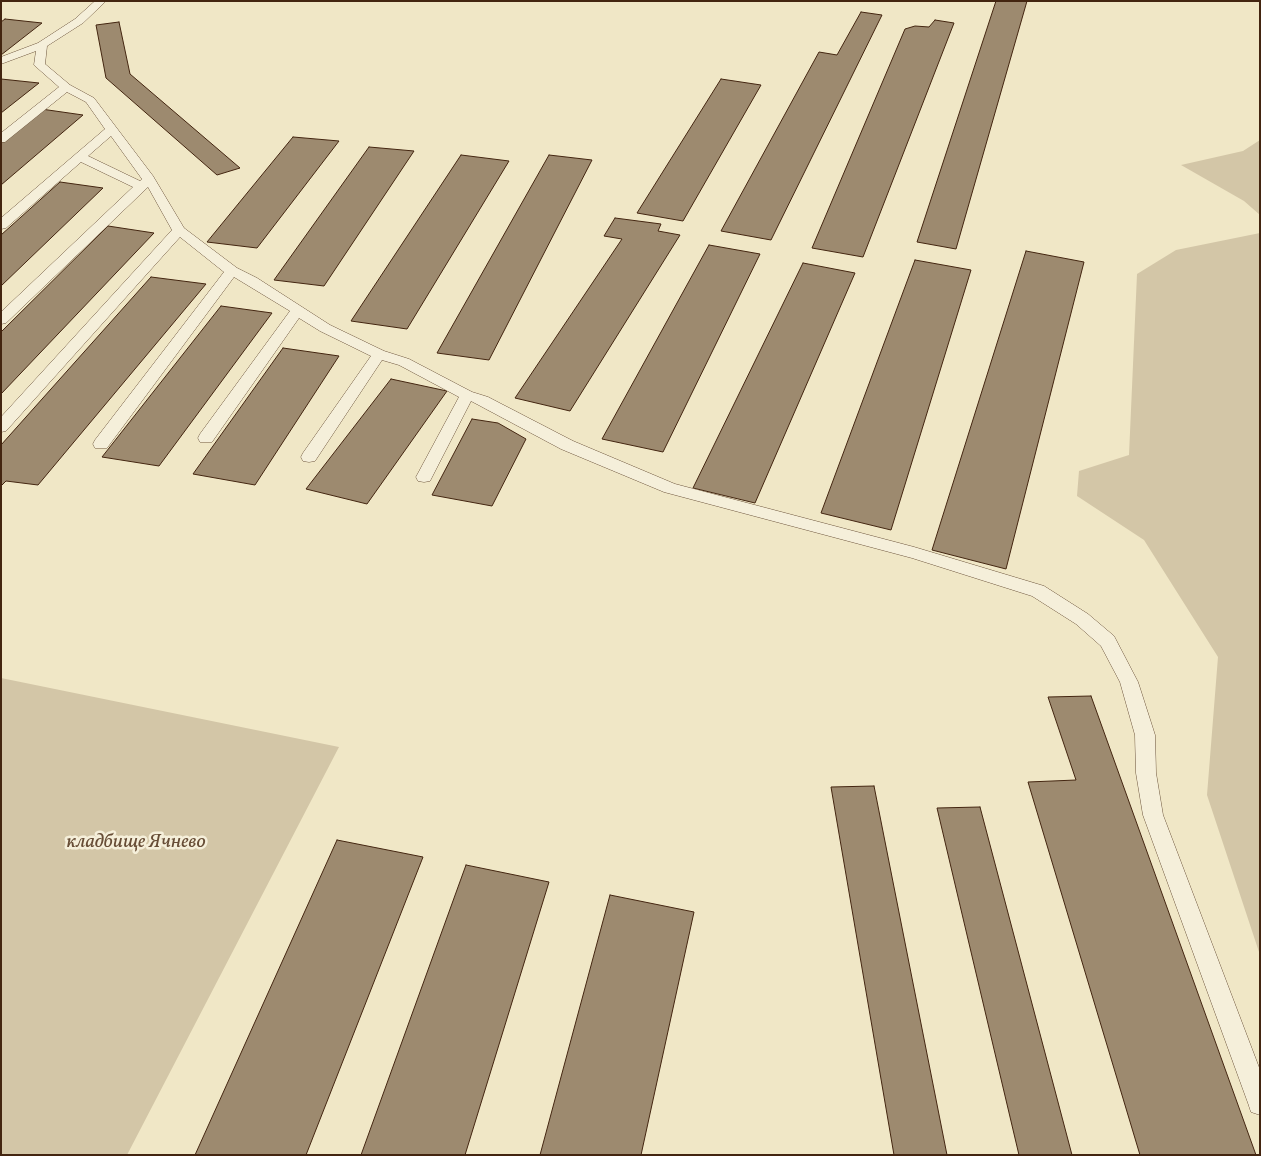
<!DOCTYPE html>
<meta charset="utf-8">
<style>
body{margin:0}
#map{position:relative;width:1261px;height:1156px;overflow:hidden;background:#f0e7c6;font-family:Vollkorn,serif}
canvas{display:block}
.frame{position:absolute;inset:0;border:2px solid #432510;pointer-events:none}
</style>
<div id="map">
<canvas width="1261" height="1156"></canvas>
<div class="frame"></div>
</div>
<script>
const c = document.querySelector('canvas').getContext('2d');
c.lineJoin = 'round';
function fillPath(path, color) {
  c.fillStyle = color;
  c.fill(path, 'evenodd');
}
function poly(rows) {
  const path = new Path2D();
  for (const r of rows) {
    path.moveTo(r[0], r[1]);
    for (let i = 2; i < r.length; i += 2) path.lineTo(r[i], r[i + 1]);
  }
  return path;
}
function strokePath(path, color, width, dash) {
  c.strokeStyle = color;
  c.lineWidth = width;
  c.lineCap = dash ? 'butt' : 'round';
  c.setLineDash(dash || []);
  c.stroke(path);
}
function write(font, color, halo, rows, align = 'center') {
  c.font = font + ' Vollkorn,serif';
  c.lineWidth = 5;
  c.setLineDash([]);
  c.textBaseline = 'middle';
  c.strokeStyle = halo;
  c.fillStyle = color;
  for (const [text, x, y, turn = 0] of rows) {
    c.save();
    c.translate(x, y);
    c.rotate((+turn || 0) * Math.PI / 180);
    c.textAlign = isNaN(turn) ? turn : align;
    if (halo) c.strokeText(text, 0, 0);
    c.fillText(text, 0, 0);
    c.restore();
  }
}
fillPath(poly([
 [1260,140,1260,215,1244,201,1181,165,1243,151],
 [1260,233,1260,955,1207,795,1218,657,1144,540,1077,496,1079,471,1129,455,1137,274,1176,250],
 [1,678,339,747,127,1155,1,1155]
]), '#d3c6a7');
const building = poly([
 [996,1,1027,1,956,249,917,242,996,1],
 [861,12,882,15,771,240,721,231,819,52,837,55,861,12],
 [5,19,42,23,1,55,1,22,5,19],
 [935,20,954,23,863,257,812,248,905,29,915,26,929,27,935,20],
 [119,22,130,74,240,168,217,175,106,78,96,25,119,22],
 [1,79,39,83,1,113,1,79],
 [721,79,761,85,683,221,637,213,721,79],
 [41,109,83,115,1,185,1,142,41,109],
 [293,137,339,141,257,248,207,242,293,137],
 [369,147,414,151,324,286,274,280,369,147],
 [461,155,509,161,407,329,351,321,461,155],
 [549,155,592,160,489,360,437,353,549,155],
 [60,182,103,188,1,286,1,235,60,182],
 [615,218,661,224,658,231,680,235,570,411,515,398,622,239,604,236,615,218],
 [108,226,154,233,1,394,1,332,108,226],
 [709,245,760,254,663,452,602,439,709,245],
 [1026,251,1084,262,1006,569,932,550,1026,251],
 [915,260,971,270,891,530,821,513,915,260],
 [803,263,855,273,755,503,693,488,803,263],
 [151,277,206,284,38,485,6,481,1,486,1,445,151,277],
 [221,306,272,313,159,466,102,457,221,306],
 [283,348,339,356,255,485,193,474,283,348],
 [391,379,447,391,367,504,306,489,391,379],
 [472,419,498,423,526,439,492,506,432,495,472,419],
 [1091,696,1256,1155,1140,1155,1028,782,1076,780,1048,697,1091,696],
 [874,786,947,1155,894,1155,831,787,874,786],
 [980,807,1072,1155,1019,1155,937,808,980,807],
 [337,840,423,857,306,1155,195,1155,337,840],
 [466,865,549,882,465,1155,361,1155,466,865],
 [610,895,694,912,641,1155,540,1155,610,895]
]);
fillPath(building, '#9d8a6f');
strokePath(building, '#432510', 1);
const lane = poly([
 [95,1,106,1,83,23,47,46,45,64,70,85,94,98,153,176,184,228,237,268,257,278,330,325,384,351,409,359,472,392,488,397,573,441,675,484,914,547,1044,586,1088,614,1114,636,1138,682,1155,735,1156,773,1163,815,1260,1070,1260,1115,1251,1112,1248,1103,1143,815,1136,773,1135,735,1120,682,1101,646,1076,624,1032,596,912,558,664,492,561,449,471,401,430,481,424,482,418,481,416,477,459,397,399,365,382,360,315,461,309,462,303,461,301,457,303,453,371,356,320,331,299,318,212,442,200,442,198,438,200,434,290,311,234,277,107,448,95,448,93,444,95,440,224,272,180,237,6,431,1,432,1,417,172,230,148,187,6,323,1,324,1,312,133,187,81,162,6,228,1,229,1,218,105,129,86,102,67,92,5,142,1,142,1,133,59,87,34,65,36,51,1,64,1,57,38,43,75,19,95,1],
 [111,136,142,179,140,181,88,156,111,136]
]);
strokePath(lane, '#6e563e', 1);
fillPath(lane, '#f5efda');
write('italic 20px', '#674d36', '#f5efda', [
 ["кладбище Ячнево",136,843]
]);
</script>
